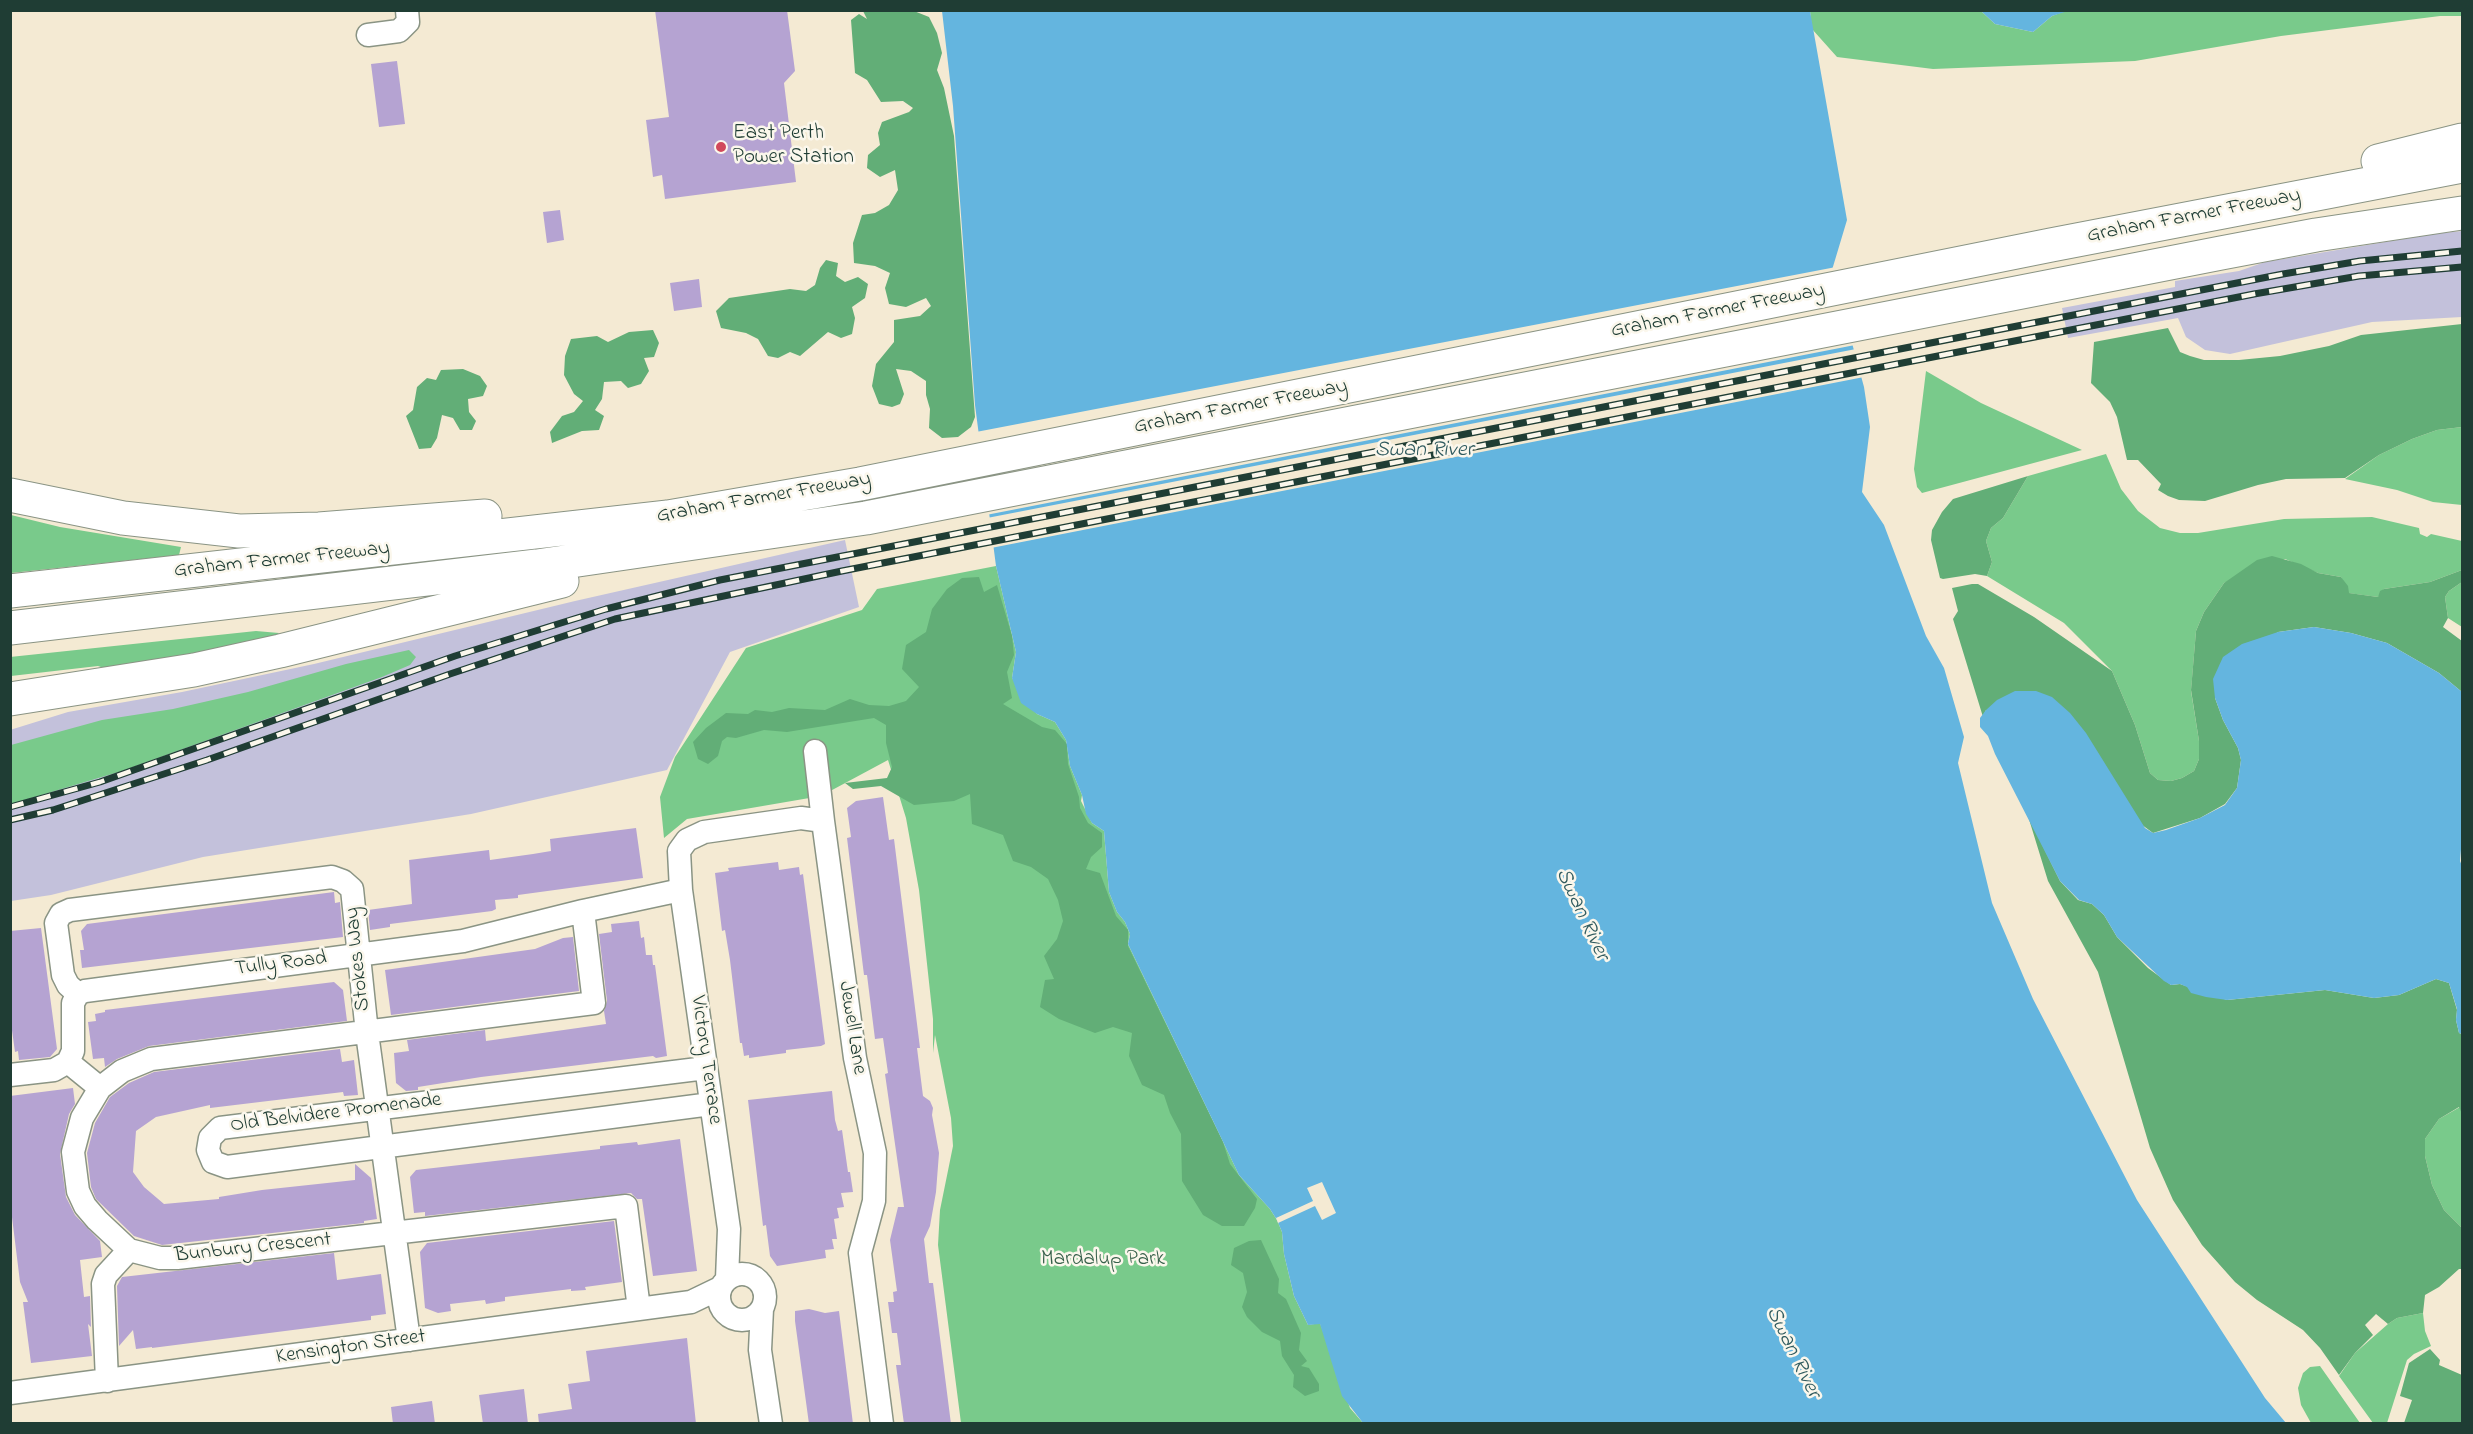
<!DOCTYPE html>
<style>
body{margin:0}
#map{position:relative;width:2473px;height:1434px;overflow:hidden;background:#f4ead3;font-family:"Indie Flower",sans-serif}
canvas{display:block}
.frame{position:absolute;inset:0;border:12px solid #1f3d34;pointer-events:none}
</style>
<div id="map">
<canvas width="2473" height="1434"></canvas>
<div class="frame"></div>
</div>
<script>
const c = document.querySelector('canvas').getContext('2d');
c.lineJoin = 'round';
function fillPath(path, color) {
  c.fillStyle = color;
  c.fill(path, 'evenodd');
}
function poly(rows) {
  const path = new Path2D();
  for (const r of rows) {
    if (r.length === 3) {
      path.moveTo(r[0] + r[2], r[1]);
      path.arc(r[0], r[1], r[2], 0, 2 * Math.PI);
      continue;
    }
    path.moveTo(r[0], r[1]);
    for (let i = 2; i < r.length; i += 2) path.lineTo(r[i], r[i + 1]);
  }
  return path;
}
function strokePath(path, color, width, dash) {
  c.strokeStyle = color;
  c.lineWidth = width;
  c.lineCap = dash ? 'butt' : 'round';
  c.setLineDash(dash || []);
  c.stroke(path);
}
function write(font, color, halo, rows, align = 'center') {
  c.font = font + ' "Indie Flower",sans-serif';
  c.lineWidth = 5;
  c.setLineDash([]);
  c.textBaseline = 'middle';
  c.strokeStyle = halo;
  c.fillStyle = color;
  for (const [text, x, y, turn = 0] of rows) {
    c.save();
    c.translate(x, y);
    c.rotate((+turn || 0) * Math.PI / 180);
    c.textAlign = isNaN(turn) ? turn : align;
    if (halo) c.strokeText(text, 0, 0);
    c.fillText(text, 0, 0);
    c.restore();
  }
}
fillPath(poly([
 [2462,231,2462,317,2372,322,2230,354,2205,350,2186,337,2178,318,2068,338,2062,308,2175,287,2175,281,2239,271,2265,262,2433,234],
 [845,540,859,607,730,652,667,770,471,814,203,857,51,895,11,901,10,730,68,712,182,692,314,664,575,601]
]), '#c3c1db');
fillPath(poly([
 [2068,10,2462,10,2462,16,2440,16,2281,36,2135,61,1933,69,1837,57,1812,29,1810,11,1981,11,1995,24,2033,32,2052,16],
 [1926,371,1981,403,2082,450,1922,493,1917,487,1914,469],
 [2462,427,2462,505,2433,502,2397,490,2345,479,2379,455,2412,439,2437,430],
 [2106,454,2121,489,2138,511,2160,528,2180,533,2198,533,2284,519,2372,517,2419,528,2420,534,2427,537,2431,534,2462,541,2462,570,2430,582,2384,589,2378,597,2348,593,2341,577,2318,573,2285,559,2224,583,2204,612,2196,631,2191,691,2199,741,2199,759,2194,771,2182,778,2171,781,2158,780,2150,773,2135,725,2112,671,2064,623,1987,576,1992,562,1986,541,1991,528,2003,518,2028,476],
 [11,515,60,527,181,547,179,555,11,573],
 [996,566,1016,652,1012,678,1037,714,1055,722,1066,740,1070,766,1082,795,1081,801,1092,823,1104,831,1109,892,1117,912,1125,922,1130,934,1128,944,1239,1175,1270,1209,1277,1220,1282,1232,1284,1254,1294,1296,1308,1325,1320,1323,1350,1408,1363,1423,961,1423,938,1245,940,1210,953,1146,951,1118,935,1035,933,1053,933,1019,919,890,906,818,888,760,821,796,687,819,664,838,660,797,675,757,746,648,862,610,877,589],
 [2462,582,2462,627,2448,618,2445,597,2449,591],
 [256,631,279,633,273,640,115,672,98,666,11,676,10,657],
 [409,650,416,657,410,665,382,677,122,771,11,804,11,745,102,720,173,709,248,692,346,664],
 [2460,1107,2462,1114,2462,1228,2444,1210,2432,1185,2425,1156,2425,1139,2439,1119],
 [2423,1313,2425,1331,2431,1346,2414,1354,2407,1360,2387,1423,2373,1423,2339,1376,2355,1353,2388,1324,2397,1318],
 [2320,1366,2360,1423,2311,1423,2301,1405,2298,1388,2303,1373,2310,1367]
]), '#79ca8b');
fillPath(poly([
 [904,10,908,12,914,11,929,17,937,33,942,53,937,70,944,88,954,136,975,417,971,427,958,437,942,438,929,428,930,409,926,395,926,381,911,371,896,369,904,394,900,404,892,407,879,404,872,386,876,364,894,342,894,320,920,316,931,306,926,298,906,307,889,304,885,288,890,273,875,266,854,263,853,243,862,215,875,213,889,205,898,190,895,170,880,177,867,168,868,155,880,145,878,133,882,122,909,112,913,108,903,101,881,102,867,80,855,73,851,20,859,14,867,19,863,11],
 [826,260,838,263,836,276,845,282,858,277,868,284,865,298,852,307,855,318,852,334,841,338,828,332,800,356,790,352,778,358,768,356,758,339,746,333,721,328,716,311,729,298,790,289,806,291,815,285,820,268],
 [2462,324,2462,427,2437,430,2412,439,2379,455,2345,478,2286,479,2258,485,2205,501,2179,500,2168,496,2158,490,2161,484,2138,460,2127,460,2117,417,2110,402,2091,383,2094,342,2168,328,2180,352,2190,356,2204,360,2239,360,2280,356,2329,346,2361,335],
 [653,330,659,343,654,357,644,358,649,371,641,384,628,388,621,381,604,382,602,399,595,410,604,416,599,430,582,431,552,443,550,432,562,416,574,412,583,401,574,394,564,375,565,356,571,339,597,336,608,342,629,332],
 [463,369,480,376,487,386,483,396,468,399,469,412,476,421,472,430,460,430,453,418,442,415,437,438,431,448,419,449,406,416,413,410,417,387,427,378,436,380,441,370],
 [2028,476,2003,518,1991,528,1986,541,1992,562,1987,576,1975,574,1943,579,1940,578,1931,540,1932,530,1942,512,1953,499],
 [2272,556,2301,564,2318,573,2341,577,2348,586,2349,593,2378,597,2380,591,2384,589,2430,582,2462,570,2462,582,2449,591,2445,597,2448,618,2443,627,2462,641,2462,692,2439,673,2387,643,2351,633,2314,627,2278,632,2215,698,2223,720,2238,748,2241,760,2237,788,2225,804,2200,818,2153,833,1986,710,1983,717,1953,619,1958,611,1952,588,1972,584,1978,584,2034,617,2112,671,2135,725,2150,773,2158,780,2171,781,2182,778,2194,771,2199,759,2199,741,2191,690,2196,631,2204,612,2224,583,2257,560],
 [979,577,984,592,997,585,1012,636,1014,655,1007,672,1012,698,1003,704,1042,727,1055,730,1067,744,1068,764,1079,797,1080,808,1088,823,1102,833,1102,847,1091,857,1086,869,1100,873,1116,916,1128,930,1128,946,1223,1142,1230,1164,1257,1199,1255,1208,1244,1226,1222,1226,1203,1215,1182,1181,1181,1134,1170,1113,1164,1095,1142,1085,1129,1056,1132,1033,1113,1027,1095,1033,1059,1019,1040,1007,1045,980,1054,979,1044,956,1057,939,1063,921,1058,900,1048,879,1031,867,1013,861,1003,835,972,824,970,794,954,801,914,805,881,786,853,789,845,783,887,778,892,767,886,743,886,725,874,718,787,732,764,730,736,738,727,737,722,741,718,756,708,764,698,759,693,742,706,728,726,713,748,714,755,710,772,712,789,708,825,710,850,699,869,705,889,706,906,701,919,687,902,669,906,645,926,632,932,609,947,589,962,578],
 [2028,816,2060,881,2078,900,2092,904,2104,915,2117,937,2148,968,2171,985,2180,984,2227,1000,2325,990,2374,998,2399,995,2436,979,2449,983,2457,1010,2456,1020,2459,1033,2462,1034,2462,1114,2459,1107,2439,1119,2425,1139,2425,1156,2432,1185,2444,1210,2462,1228,2462,1269,2459,1269,2439,1287,2425,1295,2423,1313,2397,1318,2388,1324,2376,1314,2365,1325,2373,1335,2355,1353,2339,1375,2320,1348,2303,1330,2257,1300,2235,1282,2202,1245,2173,1200,2150,1148,2098,972,2048,881],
 [1261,1240,1279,1279,1278,1293,1286,1299,1301,1333,1299,1350,1307,1361,1301,1366,1309,1368,1319,1384,1319,1391,1305,1396,1293,1387,1294,1375,1282,1356,1280,1341,1262,1332,1247,1317,1242,1307,1247,1292,1243,1273,1231,1265,1234,1248,1249,1241],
 [2430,1349,2440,1360,2439,1365,2462,1375,2462,1423,2404,1423,2412,1400,2400,1396,2409,1363]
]), '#62ae77');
fillPath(poly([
 [942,11,1810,11,1847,220,1832,270,1864,387,1870,427,1862,492,1884,525,1926,636,1944,668,1964,737,1958,763,1992,903,2033,999,2137,1200,2265,1398,2286,1423,1363,1423,1342,1396,1320,1324,1308,1325,1294,1296,1284,1254,1282,1232,1277,1220,1270,1209,1239,1175,1128,944,1130,934,1125,922,1117,912,1109,892,1104,831,1092,823,1086,814,1082,795,1070,766,1066,740,1055,722,1037,714,1021,703,1012,678,1016,652,996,566,975,405,953,106],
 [1981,11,2068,11,2052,16,2033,32,1995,24],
 [2314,627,2351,633,2387,643,2439,673,2462,692,2462,837,2460,861,2462,866,2462,1034,2459,1033,2456,1020,2457,1009,2449,983,2436,979,2399,995,2374,998,2325,990,2227,1000,2206,997,2191,993,2187,987,2180,984,2171,985,2164,981,2117,937,2104,915,2092,904,2079,900,2060,881,1995,754,1988,736,1980,727,1980,718,1986,710,1997,700,2015,691,2036,691,2052,697,2070,713,2086,733,2145,828,2153,833,2166,830,2200,818,2225,805,2237,788,2241,760,2238,748,2223,720,2215,698,2213,679,2223,657,2242,644,2278,632]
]), '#64b5df');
fillPath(poly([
 [1836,267,1835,270,1855,345,986,515,976,432],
 [1856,349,1864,377,991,548,987,518],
 [1322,1182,1336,1213,1322,1220,1315,1206,1278,1223,1276,1218,1313,1201,1307,1188]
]), '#f4ead3');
fillPath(poly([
 [655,10,787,10,795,71,784,83,796,182,665,199,662,175,653,177,646,120,669,117],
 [397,61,405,124,379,127,371,64],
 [560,210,564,240,547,243,543,212],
 [699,279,702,307,674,311,670,283],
 [883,797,889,840,894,839,920,1048,917,1048,923,1096,930,1101,933,1108,932,1115,939,1153,936,1192,930,1226,924,1239,929,1283,933,1283,951,1424,904,1424,896,1365,901,1365,897,1333,892,1333,888,1302,894,1302,893,1292,897,1291,890,1240,898,1207,904,1207,885,1074,888,1073,883,1038,875,1039,867,975,864,975,847,838,851,837,847,808,856,801],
 [636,828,643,878,518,895,518,898,495,900,496,909,492,911,390,924,390,927,370,930,368,910,412,904,409,860,489,850,490,860,533,854,551,851,550,839],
 [778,862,779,870,799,867,800,875,803,874,825,1044,821,1046,786,1050,786,1053,749,1058,749,1055,744,1056,742,1043,740,1043,730,960,725,930,722,931,715,873,729,871,728,868],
 [334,892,335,903,340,902,343,937,82,968,80,950,84,950,81,931,87,924],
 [639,921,641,938,644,937,646,955,652,955,653,965,655,965,667,1056,656,1058,653,1056,481,1077,418,1087,418,1090,406,1091,396,1083,394,1053,409,1051,407,1040,485,1030,486,1041,606,1024,604,1011,607,1001,599,934,612,932,611,924],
 [41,928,57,1049,50,1057,19,1060,18,1051,15,1052,10,1016,10,931],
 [573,937,579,991,391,1015,385,970,535,949,563,938],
 [334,982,343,990,347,1021,149,1046,117,1059,105,1067,104,1058,93,1059,88,1022,96,1021,95,1014,105,1012,105,1010],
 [340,1049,342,1062,354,1060,358,1095,344,1096,343,1092,210,1108,210,1105,156,1117,136,1131,133,1172,144,1187,164,1204,219,1199,219,1197,262,1190,355,1180,355,1164,371,1178,377,1219,364,1221,364,1223,162,1245,134,1236,96,1199,91,1187,87,1153,95,1123,110,1097,129,1083,154,1072],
 [73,1088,75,1104,69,1114,60,1154,66,1197,75,1215,100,1241,102,1257,80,1260,84,1297,90,1296,91,1327,88,1324,92,1356,31,1363,23,1302,28,1302,20,1282,10,1201,10,1096],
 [832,1091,835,1120,838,1131,842,1130,848,1172,850,1172,853,1192,841,1193,844,1207,837,1208,839,1218,834,1219,837,1239,832,1239,834,1249,825,1250,826,1258,777,1266,770,1256,766,1225,763,1226,748,1100],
 [680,1139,697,1271,653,1276,642,1199,637,1199,631,1193,425,1216,425,1212,414,1213,410,1177,416,1170,600,1149,600,1146,637,1142,638,1145],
 [614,1221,622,1282,585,1287,586,1290,571,1291,571,1289,505,1297,505,1301,486,1304,485,1300,450,1304,451,1311,438,1313,425,1308,420,1252,427,1243],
 [334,1253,337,1280,381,1274,386,1314,371,1316,371,1320,152,1348,152,1347,136,1349,133,1330,119,1346,117,1286,122,1277],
 [809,1309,825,1313,839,1311,853,1424,809,1424,795,1321,795,1311],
 [687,1338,696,1424,539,1424,538,1414,572,1409,568,1384,590,1381,586,1351],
 [524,1389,528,1424,483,1424,479,1395],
 [432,1401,435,1424,393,1424,391,1407]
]), '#b5a3d2');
const minor = poly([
 [368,35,399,31,408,22,407,10],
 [815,751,823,821],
 [583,911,594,1003,151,1059,122,1071,100,1088,82,1118,73,1152,78,1191,85,1206,97,1220,129,1250,160,1258,177,1258,626,1206,639,1309],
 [78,994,68,985,63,975,56,923,61,914,70,910,332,877,343,881,352,889,367,1033,409,1340],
 [68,1062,100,1088],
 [706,1068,220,1128,210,1138,208,1150,213,1162,227,1167,711,1104],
 [10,1075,54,1070,68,1062,73,1051,73,1003,78,994,85,991,463,941,583,911,681,890],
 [742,1297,23],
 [727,1279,729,1229,681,890,679,851,687,840,704,832,801,818,823,821,855,1058,875,1153,874,1201,860,1253,882,1424],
 [762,1309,760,1350,771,1424],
 [107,1381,103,1284,106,1275,129,1250],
 [10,1393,691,1302,720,1288]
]);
const highway = poly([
 [2378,161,2462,140],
 [10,495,123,518,239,531,319,529,485,516],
 [10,591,668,517,860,484,2051,245,2462,166],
 [10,628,537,566,866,518,2221,253,2316,235,2462,213],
 [10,699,194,670,280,651,562,581]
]);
strokePath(minor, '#8a9484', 25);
strokePath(highway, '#8a9484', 35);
strokePath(minor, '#fff', 22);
strokePath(highway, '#fff', 33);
const rail = poly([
 [10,807,100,782,455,656,606,609,720,580,2283,274,2360,261,2462,251],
 [10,820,53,810,207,760,450,674,615,619,842,571,2254,294,2359,276,2462,267]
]);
strokePath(rail, '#1f3d34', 7);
strokePath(rail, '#fbf7ec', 4.5, [14]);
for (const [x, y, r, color] of [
 [721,147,6,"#d1495b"]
]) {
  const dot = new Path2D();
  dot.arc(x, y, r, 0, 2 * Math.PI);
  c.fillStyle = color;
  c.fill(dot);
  strokePath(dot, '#fbf7ec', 2);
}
write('21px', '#1f3d34', '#fbf7ec', [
 ["East Perth",733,135],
 ["Power Station",733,159]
], 'left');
write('21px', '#1f3d34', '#fbf7ec', [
 ["Graham Farmer Freeway",2194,217,-11],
 ["Graham Farmer Freeway",1718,312,-11],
 ["Graham Farmer Freeway",1241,408,-11],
 ["Graham Farmer Freeway",764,499,-10],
 ["Graham Farmer Freeway",282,561,-6],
 ["Stokes Way",359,959,-96],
 ["Tully Road",281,965,-7],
 ["Jewell Lane",851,1028,81],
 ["Victory Terrace",705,1060,82],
 ["Old Belvidere Promenade",336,1114,-7],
 ["Bunbury Crescent",253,1249,-6],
 ["Kensington Street",351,1348,-8]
]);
write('21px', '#36604a', '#fbf7ec', [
 ["Mardalup Park",1103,1261]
]);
write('italic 22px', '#305b5f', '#fbf7ec', [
 ["Swan River",1424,451],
 ["Swan River",1581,915,65],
 ["Swan River",1792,1353,64]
]);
</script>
